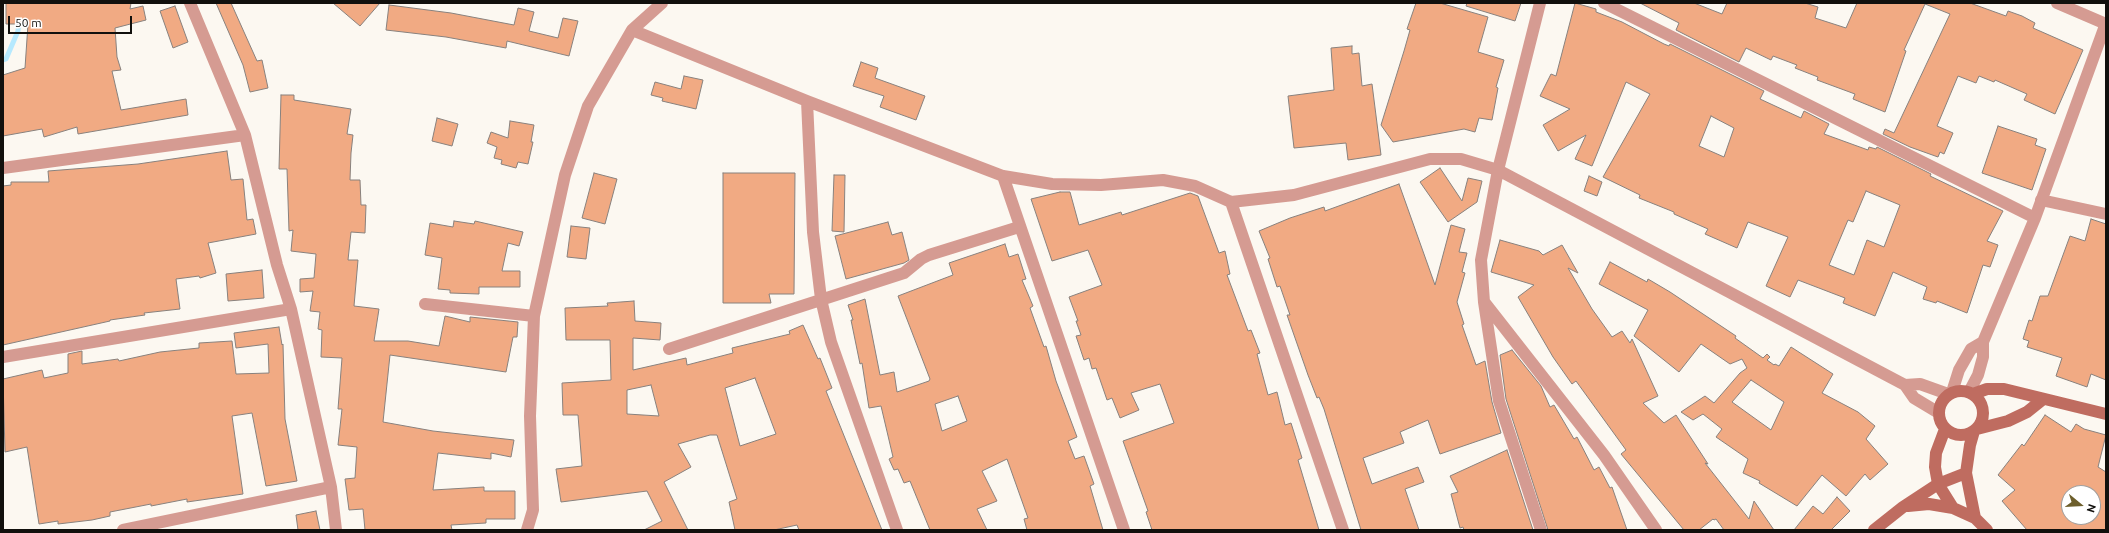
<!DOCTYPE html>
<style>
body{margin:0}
#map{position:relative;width:2109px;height:533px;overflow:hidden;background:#fcf8f1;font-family:Ubuntu,sans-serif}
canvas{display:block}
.frame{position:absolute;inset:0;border:4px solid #11100d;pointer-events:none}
.north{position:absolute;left:2061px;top:485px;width:40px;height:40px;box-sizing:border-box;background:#fff;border:1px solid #a09f9e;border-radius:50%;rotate:108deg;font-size:11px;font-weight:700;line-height:16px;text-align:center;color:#11100d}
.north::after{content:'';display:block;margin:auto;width:14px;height:18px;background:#6d5f2c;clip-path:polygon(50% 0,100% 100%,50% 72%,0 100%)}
.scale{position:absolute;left:8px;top:16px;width:124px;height:18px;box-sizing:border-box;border:2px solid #11100d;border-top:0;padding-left:5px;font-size:12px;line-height:14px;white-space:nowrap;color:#11100d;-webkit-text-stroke:3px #fff;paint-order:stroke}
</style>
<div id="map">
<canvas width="2109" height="533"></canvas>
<div class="frame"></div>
<div class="north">N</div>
<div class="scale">50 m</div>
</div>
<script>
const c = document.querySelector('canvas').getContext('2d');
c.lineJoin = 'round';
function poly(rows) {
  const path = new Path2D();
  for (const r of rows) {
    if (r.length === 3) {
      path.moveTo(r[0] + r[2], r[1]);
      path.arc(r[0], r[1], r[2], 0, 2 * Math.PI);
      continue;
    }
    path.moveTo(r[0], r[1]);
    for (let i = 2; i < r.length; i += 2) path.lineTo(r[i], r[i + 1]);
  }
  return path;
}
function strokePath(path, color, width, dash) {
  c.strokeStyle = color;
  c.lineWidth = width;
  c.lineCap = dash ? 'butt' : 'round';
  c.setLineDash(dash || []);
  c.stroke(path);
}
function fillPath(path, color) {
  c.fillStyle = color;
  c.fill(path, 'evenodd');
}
strokePath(poly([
 [3,60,6,59,18,31,19,18]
]), '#b6e9fe', 5);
const building = poly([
 [6,3,131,3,130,9,143,6,146,20,115,28,117,57,121,70,112,71,121,110,186,99,188,115,78,134,77,127,44,137,42,129,3,136,3,75,25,68,28,24,6,24,6,3],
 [216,3,231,3,257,61,262,60,268,88,250,92,243,65,216,3],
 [333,3,380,3,360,26,333,3],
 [1416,3,1440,3,1488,17,1478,52,1504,60,1496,87,1498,88,1492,120,1479,118,1475,132,1464,129,1393,142,1381,125,1404,51,1410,30,1407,29,1416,3],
 [1467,3,1521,3,1515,21,1466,6,1467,3],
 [1575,3,1596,9,1596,12,1622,22,1664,44,1669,46,1670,44,1764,91,1760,99,1801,118,1804,111,1829,124,1824,134,1868,150,1869,147,1876,149,1877,147,1931,174,1930,176,2003,211,1987,241,1998,245,1990,267,1983,265,1967,313,1937,301,1936,303,1923,299,1927,287,1893,272,1875,316,1843,303,1845,298,1798,280,1790,297,1766,286,1788,237,1748,222,1737,248,1705,234,1708,229,1674,214,1674,212,1639,198,1640,195,1603,177,1650,94,1626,82,1592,166,1575,159,1586,135,1558,151,1543,125,1570,109,1540,96,1551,74,1556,76,1575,3],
 [1711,116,1734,128,1724,157,1699,146,1711,116],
 [1866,191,1900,205,1884,247,1867,240,1854,275,1829,265,1848,220,1853,222,1866,191],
 [1640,3,1694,3,1722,14,1727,3,1805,3,1818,7,1815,18,1846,28,1857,3,1970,3,2006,16,2008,11,2022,16,2035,23,2033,28,2083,50,2055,114,2024,100,2027,94,1995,80,1994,82,1979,76,1976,83,1958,76,1937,126,1953,133,1944,154,1940,152,1938,157,1910,147,1883,134,1885,129,1894,133,1950,14,1925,4,1904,50,1906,51,1885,112,1853,99,1855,94,1817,80,1818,77,1795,68,1797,65,1773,56,1771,60,1746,48,1739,62,1676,30,1679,23,1640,3],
 [389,5,451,13,514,25,518,8,534,12,529,31,558,38,563,18,578,21,569,56,507,41,506,48,446,37,386,30,389,5],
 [175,6,188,42,173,48,160,11,175,6],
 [1352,46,1352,54,1359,53,1362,86,1372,84,1381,155,1348,160,1346,143,1294,148,1288,96,1334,90,1331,48,1352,46],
 [861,62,878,68,875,78,925,96,916,120,880,107,884,96,853,86,861,62],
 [684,76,703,80,696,109,662,101,663,98,651,95,655,82,681,89,684,76],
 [281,95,294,95,294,100,351,109,347,134,353,135,351,153,350,180,360,180,361,205,366,205,365,233,351,232,348,260,358,260,354,306,379,309,374,341,408,341,439,346,445,316,470,322,470,317,518,322,517,337,513,337,506,372,390,355,383,422,433,431,514,440,511,457,491,453,491,459,438,453,433,490,484,487,484,491,515,491,515,519,486,519,486,523,451,525,452,530,365,530,363,509,349,510,345,479,355,478,357,447,338,445,342,409,338,409,342,358,321,357,322,330,318,329,320,312,310,311,313,291,300,292,300,279,314,278,316,254,291,251,293,230,289,231,287,169,279,169,281,95],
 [437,118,458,124,452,146,432,141,437,118],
 [510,121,534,125,531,142,533,142,528,164,518,162,516,168,501,164,502,160,494,158,497,147,487,143,491,132,508,138,510,121],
 [1998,126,2037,139,2035,145,2046,149,2032,190,1982,173,1998,126],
 [227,151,231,180,243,179,247,220,253,219,256,234,208,243,216,273,200,278,199,276,176,279,180,309,144,313,145,315,110,320,110,321,3,345,3,186,11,185,11,182,49,182,48,171,138,164,227,151],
 [1440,168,1462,201,1468,178,1482,181,1477,202,1448,222,1420,182,1440,168],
 [594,173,617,179,605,224,582,218,594,173],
 [723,173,795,173,794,294,769,294,771,303,723,303,723,173],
 [834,175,845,175,844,232,832,231,834,175],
 [1589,176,1602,182,1597,196,1584,191,1589,176],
 [1399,184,1435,285,1451,225,1465,229,1459,252,1467,253,1462,272,1465,273,1457,302,1464,324,1462,325,1476,365,1485,361,1492,402,1501,433,1440,454,1428,420,1400,432,1404,443,1363,458,1372,484,1418,467,1424,482,1405,489,1419,530,1361,530,1324,409,1319,397,1317,398,1308,375,1287,315,1290,315,1280,286,1277,287,1268,259,1270,258,1259,231,1290,218,1324,207,1325,211,1399,184],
 [1060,192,1070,192,1079,225,1121,212,1122,215,1190,193,1198,196,1219,253,1225,251,1230,274,1227,275,1248,331,1251,330,1260,353,1257,354,1268,395,1277,392,1285,425,1291,423,1302,458,1298,460,1319,530,1152,530,1146,512,1148,511,1123,441,1174,423,1160,384,1131,393,1139,410,1120,418,1112,398,1107,400,1096,368,1092,369,1089,358,1084,360,1076,336,1081,335,1076,321,1078,321,1069,297,1102,285,1088,250,1052,261,1031,199,1060,192],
 [2091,219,2106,224,2106,380,2091,374,2087,387,2056,376,2062,358,2027,347,2029,341,2023,339,2029,320,2032,321,2040,296,2048,296,2070,236,2085,241,2091,219],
 [454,221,474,224,475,221,523,232,519,246,508,243,502,271,520,271,520,287,479,287,479,294,450,293,450,290,438,289,442,258,425,255,430,223,453,227,454,221],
 [888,222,892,235,902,232,909,260,904,263,846,279,835,236,888,222],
 [571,226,590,228,586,259,567,257,571,226],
 [1500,240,1539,251,1543,255,1562,245,1578,273,1568,268,1592,309,1612,337,1622,331,1630,343,1632,339,1658,396,1643,403,1664,423,1676,415,1708,464,1705,463,1749,519,1754,501,1774,530,1724,530,1716,519,1714,520,1713,519,1699,530,1684,530,1621,454,1626,450,1576,381,1572,384,1553,357,1518,297,1534,285,1491,272,1500,240],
 [1005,244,1009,257,1018,254,1026,279,1022,280,1033,306,1030,308,1044,347,1046,346,1056,381,1077,437,1068,441,1075,459,1084,456,1094,484,1090,486,1103,530,1027,530,1024,519,1028,518,1007,459,982,471,997,501,977,509,987,530,930,530,910,481,904,483,898,469,894,470,889,459,893,457,881,406,869,408,862,363,860,364,851,320,853,320,848,305,865,299,880,375,894,372,897,392,929,381,930,379,898,296,953,275,949,263,1005,244],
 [958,396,967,421,942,431,935,404,958,396],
 [1610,262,1647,282,1648,279,1670,292,1736,336,1735,338,1763,358,1767,354,1770,357,1767,360,1774,365,1775,364,1779,366,1791,347,1833,374,1822,393,1858,412,1875,426,1866,439,1888,464,1870,480,1865,474,1846,496,1822,475,1797,506,1759,483,1760,481,1743,473,1748,459,1716,437,1722,429,1703,414,1693,420,1681,412,1705,396,1714,403,1740,373,1747,368,1742,359,1730,364,1701,344,1679,372,1634,336,1648,310,1599,284,1610,262],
 [1751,380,1784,402,1771,430,1732,402,1751,380],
 [262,270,264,298,228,301,226,274,262,270],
 [634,301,635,321,661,323,660,340,633,338,633,370,686,358,687,365,733,353,732,348,790,334,789,331,803,325,818,359,820,358,832,388,826,391,882,530,799,530,797,525,774,530,735,530,729,502,737,499,717,435,710,435,678,444,691,467,664,482,688,530,644,530,662,521,647,491,561,502,556,469,582,466,578,415,563,415,562,383,611,380,610,340,566,340,565,308,608,306,607,303,634,301],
 [755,378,776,434,740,446,725,388,755,378],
 [651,385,659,416,627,414,627,390,651,385],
 [279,327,282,345,283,344,285,419,297,481,266,486,252,413,232,416,243,494,187,502,187,499,151,506,151,504,110,512,110,516,92,520,58,524,58,521,39,524,27,447,5,452,3,379,42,370,44,378,68,373,68,354,82,351,82,364,118,359,119,361,160,352,199,348,199,343,232,341,236,374,269,373,268,344,236,348,234,333,279,327],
 [1512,350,1541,386,1550,407,1554,405,1574,439,1577,437,1594,470,1599,467,1610,488,1612,487,1627,530,1548,530,1506,399,1500,355,1512,350],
 [2045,415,2071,432,2076,424,2084,429,2106,435,2098,467,2106,472,2106,530,2027,530,2002,501,2015,490,1998,475,2022,444,2024,446,2045,415],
 [2069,493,2093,493,2093,517,2069,517,2069,493],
 [1507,450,1533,530,1464,530,1463,527,1460,528,1451,494,1458,492,1450,476,1507,450],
 [1837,497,1850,511,1831,530,1794,530,1813,506,1823,514,1837,497],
 [316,511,320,530,298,530,296,515,316,511]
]);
fillPath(building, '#f1aa83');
strokePath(building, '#88817d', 1);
strokePath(poly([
 [190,3,245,135,277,265,291,309,331,487,336,530],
 [1540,3,1498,170,1481,260,1484,302,1499,401,1541,530],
 [1604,3,2035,218],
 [2057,3,2106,24],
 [632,30,807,101,1003,176,1052,184,1101,185,1163,180,1195,186,1231,202,1294,195,1430,159,1461,159,1498,170,1905,385,1914,398,1939,413],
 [807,101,813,232,821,299,831,342,897,530],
 [3,168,245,135],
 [1003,176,1124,530],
 [2041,200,2106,214],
 [1231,202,1343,530],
 [1485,303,1604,455,1656,530],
 [425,304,534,316],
 [669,349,904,273,921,259,929,255,1019,227],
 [3,357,291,309],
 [1905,385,1920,384,1948,394],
 [1952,392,1959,370,1971,349,1983,342],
 [1969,392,1978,375,1983,357,1983,342,2035,218,2106,23],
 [123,530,331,487],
 [527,530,533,510,530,416,534,316,565,175,588,106,632,30,662,3]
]), '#d59b92', 12);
strokePath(poly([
 [1961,413,22],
 [1973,394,1987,389,2004,389,2106,414],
 [1945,429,1936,453,1935,467,1938,484,1953,508],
 [1977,429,2008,421,2027,412,2042,400],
 [1974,431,1970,445,1966,473,1975,518],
 [1908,506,1929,504,1953,508,1975,518,1987,530],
 [1874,530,1903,507,1938,484,1966,473]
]), '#bf6c60', 12);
</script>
